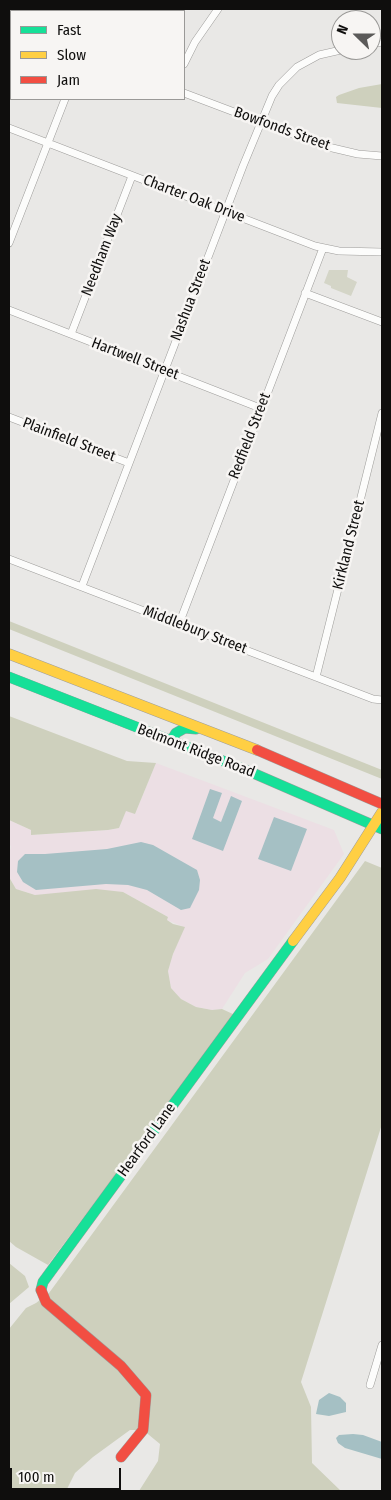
<!DOCTYPE html>
<style>
body{margin:0}
#map{position:relative;width:391px;height:1500px;overflow:hidden;background:#e9e8e6;font-family:"Fira Sans Condensed",sans-serif}
canvas{display:block}
.frame{position:absolute;inset:0;border:10px solid #0f0e0d;pointer-events:none}
.legend{position:absolute;left:10px;top:10px;width:175px;height:90px;box-sizing:border-box;background:#f7f5f3;border:1px solid #9a9997;margin:0;padding:6px 9px;list-style:none;font-size:15px;color:#0f0e0d}
.legend li{display:flex;align-items:center;gap:10px;height:25px}
.legend b{width:25px;border:1px solid #9a9997}
.north{position:absolute;left:331px;top:10px;width:50px;height:50px;box-sizing:border-box;background:#f7f5f3;border:1px solid #9a9997;border-radius:50%;rotate:292deg;font-size:14px;font-weight:700;line-height:20px;text-align:center;color:#0f0e0d}
.north::after{content:'';display:block;margin:auto;width:18px;height:22px;background:#5b5a59;clip-path:polygon(50% 0,100% 100%,50% 72%,0 100%)}
.scale{position:absolute;left:10px;top:1468px;width:111px;height:22px;box-sizing:border-box;border:2px solid #0f0e0d;border-top:0;padding-left:6px;font-size:15px;line-height:18px;white-space:nowrap;color:#0f0e0d;-webkit-text-stroke:4px #f7f5f3;paint-order:stroke}
</style>
<div id="map">
<canvas width="391" height="1500"></canvas>
<div class="frame"></div>
<ul class="legend">
<li><b style="height:6px;background:#16e098"></b>Fast</li>
<li><b style="height:6px;background:#ffcf43"></b>Slow</li>
<li><b style="height:6px;background:#f24e42"></b>Jam</li>
</ul>
<div class="north">N</div>
<div class="scale">100 m</div>
</div>
<script>
const c = document.querySelector('canvas').getContext('2d');
c.lineJoin = 'round';
function fillPath(path, color) {
  c.fillStyle = color;
  c.fill(path, 'evenodd');
}
function poly(rows) {
  const path = new Path2D();
  for (const r of rows) {
    path.moveTo(r[0], r[1]);
    for (let i = 2; i < r.length; i += 2) path.lineTo(r[i], r[i + 1]);
  }
  return path;
}
function strokePath(path, color, width, dash) {
  c.strokeStyle = color;
  c.lineWidth = width;
  c.lineCap = dash ? 'butt' : 'round';
  c.setLineDash(dash || []);
  c.stroke(path);
}
function write(font, color, halo, rows, align = 'center') {
  c.font = font + ' "Fira Sans Condensed",sans-serif';
  c.lineWidth = 5;
  c.setLineDash([]);
  c.textBaseline = 'middle';
  c.strokeStyle = halo;
  c.fillStyle = color;
  for (const [text, x, y, turn = 0] of rows) {
    c.save();
    c.translate(x, y);
    c.rotate((+turn || 0) * Math.PI / 180);
    c.textAlign = isNaN(turn) ? turn : align;
    if (halo) c.strokeText(text, 0, 0);
    c.fillText(text, 0, 0);
    c.restore();
  }
}
fillPath(poly([
 [156,763,334,830,344,854,268,959,245,973,222,1009,212,1010,196,1007,181,999,171,988,168,971,173,954,184,927,167,920,168,917,123,892,35,895,16,889,9,877,9,854,11,846,9,845,9,820,31,830,31,835,108,830,119,828,126,810,135,814]
]), '#ecdfe4');
fillPath(poly([
 [329,270,348,270,347,277,357,282,351,296,331,288,331,286,324,283]
]), '#d4d5c7');
fillPath(poly([
 [382,84,382,108,337,103,336,97,339,95,359,88],
 [9,621,382,770,382,779,56,648,9,629],
 [9,716,127,761,156,763,135,814,126,811,119,828,108,830,31,835,31,830,9,820],
 [365,861,382,868,382,1124,301,1382,311,1407,312,1463,341,1491,139,1491,158,1461,160,1444,143,1430,130,1430,93,1457,75,1473,66,1491,9,1491,9,1329,26,1308,36,1303,49,1293],
 [9,877,16,889,35,895,96,889,123,892,168,917,167,920,173,924,185,927,173,954,168,971,171,988,181,999,196,1007,212,1010,222,1009,235,1015,48,1265,16,1247,9,1241],
 [9,1263,25,1276,29,1287,9,1304]
]), '#ced0bd');
fillPath(poly([
 [210,789,222,793,213,818,221,822,231,796,242,801,223,851,192,839],
 [274,817,307,829,291,871,258,859],
 [141,842,153,845,197,870,200,880,199,890,190,908,181,910,147,890,128,885,106,884,36,890,23,882,17,872,18,861,25,854,45,854,107,849],
 [329,1393,340,1397,346,1403,346,1412,329,1416,316,1414,319,1400],
 [353,1434,363,1435,382,1442,382,1459,345,1448,338,1443,336,1438,339,1435]
]), '#a5c0c4');
const street = poly([
 [99,11,100,9],
 [9,26,11,26],
 [371,44,382,42],
 [184,64,195,42,218,9],
 [184,93,324,146,358,154,382,156],
 [9,128,315,246,339,251,382,252],
 [9,243,65,99],
 [305,293,382,322],
 [9,310,260,408],
 [71,334,132,176],
 [9,417,129,463],
 [9,559,373,699,382,700],
 [82,586,243,166,272,96,279,85,297,67,319,55,341,50],
 [179,624,323,248],
 [316,677,382,413],
 [370,1385,382,1345]
]);
const fast = poly([
 [9,677,246,770,382,829],
 [171,741,176,733,185,728,196,729],
 [41,1290,43,1282,293,941]
]);
const slow = poly([
 [9,654,257,750],
 [293,941,340,878,382,812]
]);
const jam = poly([
 [257,750,382,804],
 [41,1290,46,1302,121,1366,146,1395,143,1430,121,1457]
]);
strokePath(street, '#9e9d9b', 8);
strokePath(fast, '#9e9d9b', 11);
strokePath(slow, '#9e9d9b', 11);
strokePath(jam, '#9e9d9b', 11);
strokePath(street, '#fcfcfb', 7);
strokePath(fast, '#16e098', 10);
strokePath(slow, '#ffcf43', 10);
strokePath(jam, '#f24e42', 10);
write('15px', '#0f0e0d', '#f7f5f3', [
 ["Bowfonds Street",282,129,20],
 ["Charter Oak Drive",194,199,21],
 ["Needham Way",102,255,-69],
 ["Nashua Street",191,300,-69],
 ["Hartwell Street",135,359,21],
 ["Redfield Street",250,436,-69],
 ["Plainfield Street",69,440,21],
 ["Kirkland Street",349,545,-76],
 ["Middlebury Street",195,630,21],
 ["Belmont Ridge Road",196,751,21],
 ["Hearford Lane",147,1140,-54]
]);
</script>
